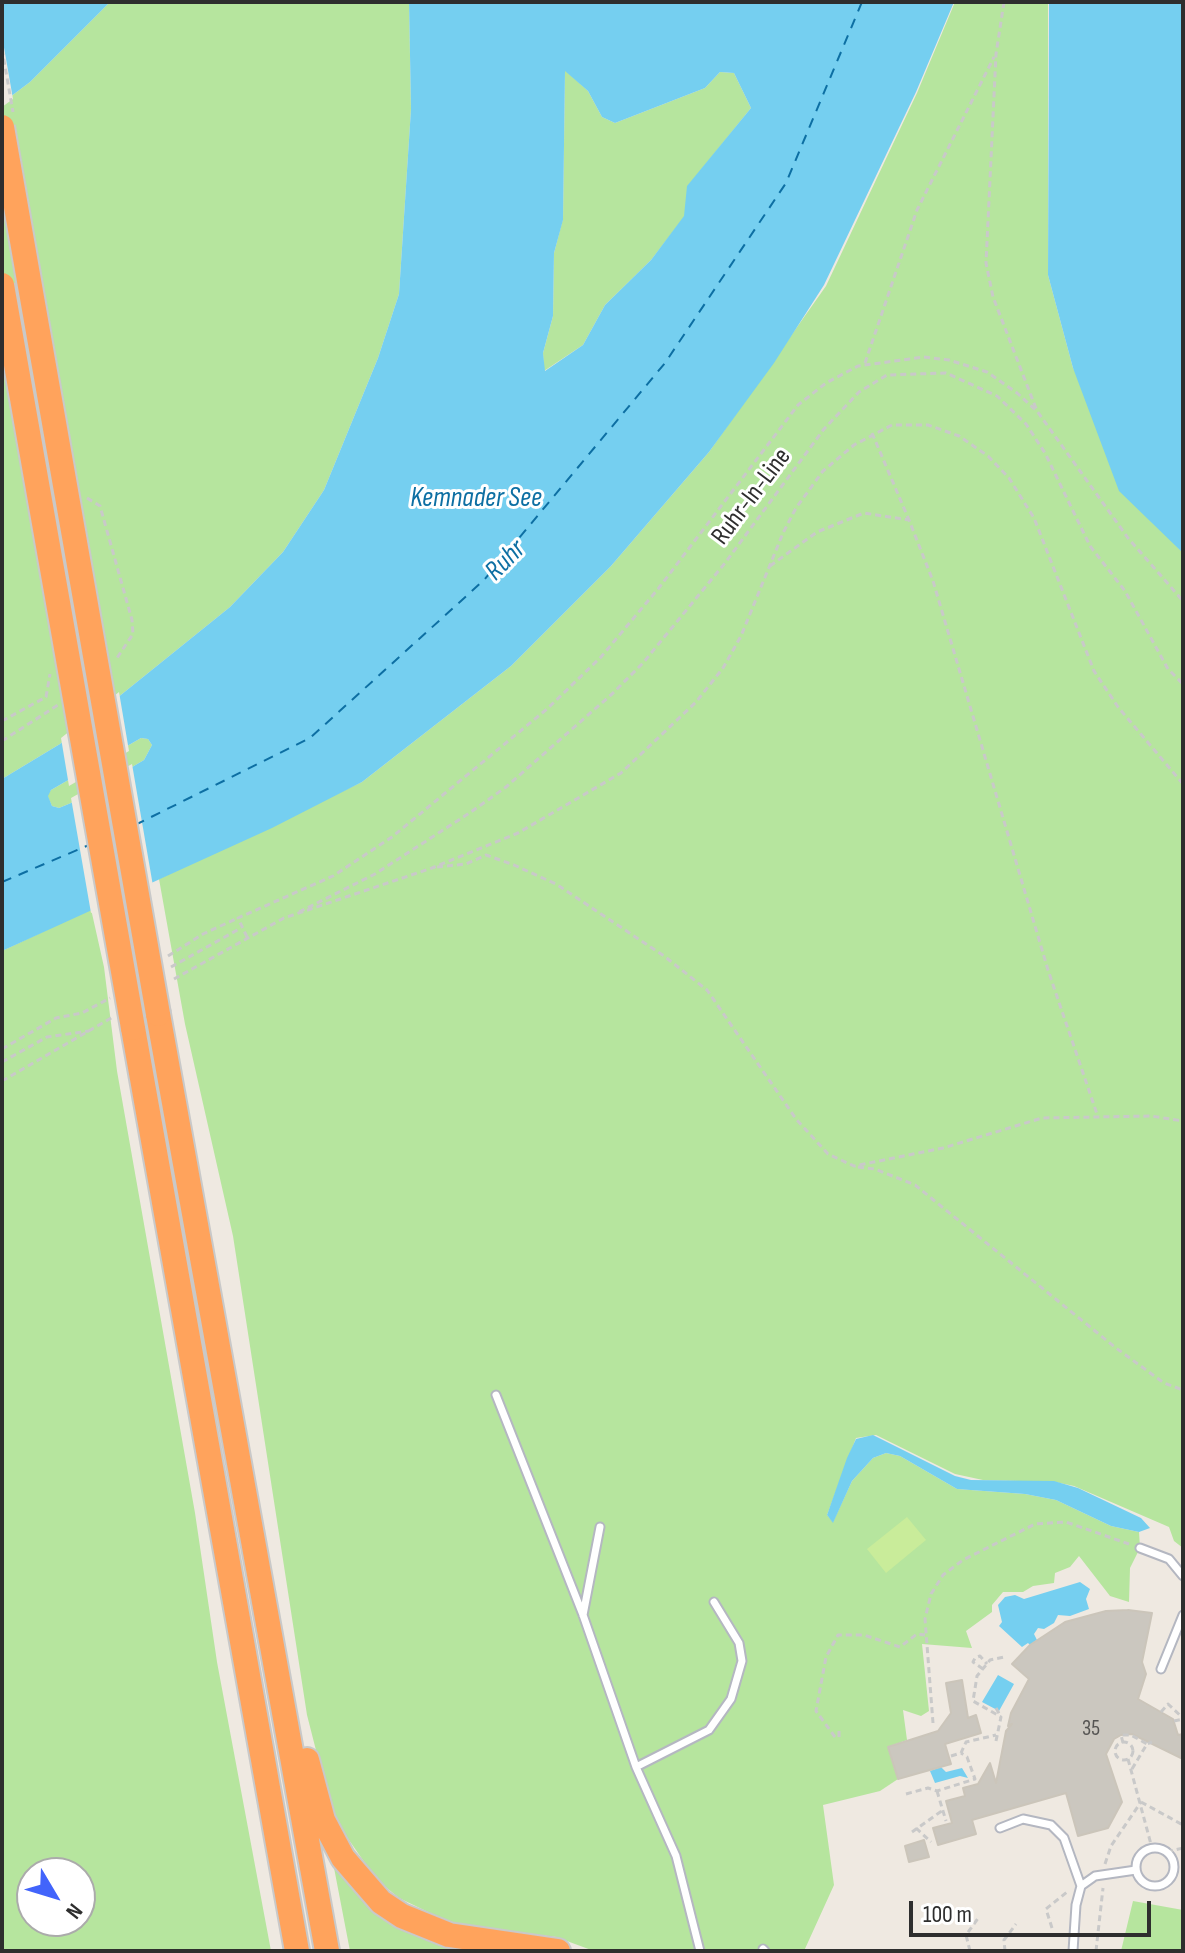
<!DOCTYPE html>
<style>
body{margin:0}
#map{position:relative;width:1185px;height:1953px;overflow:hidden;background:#efe9e1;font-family:"Sofia Sans Condensed",sans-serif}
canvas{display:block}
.frame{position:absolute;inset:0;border:4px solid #2e2e2e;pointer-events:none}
.north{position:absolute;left:16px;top:1857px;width:80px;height:80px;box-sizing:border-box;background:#fff;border:2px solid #ababab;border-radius:50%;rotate:128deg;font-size:22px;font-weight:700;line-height:32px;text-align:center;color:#2e2e2e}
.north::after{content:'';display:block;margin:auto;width:28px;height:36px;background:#4264fb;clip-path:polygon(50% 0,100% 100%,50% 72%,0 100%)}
.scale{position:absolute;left:909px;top:1901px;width:242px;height:36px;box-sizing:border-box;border:4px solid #2e2e2e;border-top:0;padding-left:10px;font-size:24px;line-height:28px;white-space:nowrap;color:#2e2e2e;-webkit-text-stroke:6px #fff;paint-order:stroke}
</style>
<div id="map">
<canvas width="1185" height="1953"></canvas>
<div class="frame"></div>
<div class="north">N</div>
<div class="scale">100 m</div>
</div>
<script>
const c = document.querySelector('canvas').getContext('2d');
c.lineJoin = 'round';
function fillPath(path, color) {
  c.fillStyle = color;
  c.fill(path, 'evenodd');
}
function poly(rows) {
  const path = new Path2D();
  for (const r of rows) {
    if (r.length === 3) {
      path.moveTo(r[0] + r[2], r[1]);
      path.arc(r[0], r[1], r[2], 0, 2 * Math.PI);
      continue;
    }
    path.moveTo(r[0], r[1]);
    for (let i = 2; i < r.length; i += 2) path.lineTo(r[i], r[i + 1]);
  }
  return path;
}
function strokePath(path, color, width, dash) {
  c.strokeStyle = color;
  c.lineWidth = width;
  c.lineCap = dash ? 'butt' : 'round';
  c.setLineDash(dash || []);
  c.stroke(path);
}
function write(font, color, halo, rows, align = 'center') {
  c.font = font + ' "Sofia Sans Condensed",sans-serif';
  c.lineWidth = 6;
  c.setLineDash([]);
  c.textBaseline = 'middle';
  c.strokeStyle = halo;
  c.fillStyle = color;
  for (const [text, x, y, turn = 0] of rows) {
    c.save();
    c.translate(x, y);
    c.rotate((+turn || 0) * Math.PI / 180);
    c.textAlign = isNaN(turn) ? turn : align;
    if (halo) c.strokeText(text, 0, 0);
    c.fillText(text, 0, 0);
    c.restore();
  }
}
fillPath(poly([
 [110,2,409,2,411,109,399,294,378,358,324,490,283,552,230,607,60,744,2,779,2,103,30,82],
 [955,2,1048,2,1048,275,1073,368,1160,528,1183,553,1183,1548,1174,1541,1169,1527,1074,1486,1055,1482,983,1480,955,1474,876,1435,856,1438,827,1515,833,1522,852,1481,873,1458,886,1453,900,1456,957,1489,1025,1494,1056,1500,1111,1526,1139,1532,1140,1548,1130,1568,1129,1602,1110,1596,1079,1556,1070,1567,1055,1573,1054,1583,1033,1586,1023,1592,1003,1592,992,1605,992,1612,966,1631,972,1648,922,1644,929,1711,921,1716,903,1710,907,1740,888,1747,898,1779,880,1791,823,1805,834,1885,804,1951,594,1951,556,1937,455,1925,399,1898,376,1879,333,1817,307,1715,233,1236,185,1024,159,879,362,782,511,666,611,566,709,452,826,286,917,93],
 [565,70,588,91,602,117,615,123,705,88,720,72,734,73,751,108,688,186,685,216,651,260,605,305,583,345,544,371,543,353,553,316,554,253,563,219],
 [141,738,148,739,152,745,144,760,71,803,59,808,52,806,47,795,51,790],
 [91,909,104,967,117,1071,195,1513,217,1662,271,1951,2,1951,2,951],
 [32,1873,80,1873,80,1921,32,1921],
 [330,1847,380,1905,548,1951,350,1951],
 [1133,1901,1183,1910,1183,1951,1121,1951]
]), '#b6e59e');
fillPath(poly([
 [907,1517,926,1540,886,1573,867,1549]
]), '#c9ec9a');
fillPath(poly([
 [2,2,110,2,30,82,2,103],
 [409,2,954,2,916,92,824,285,774,363,709,452,611,566,511,666,362,782,272,828,2,951,2,779,60,744,230,607,283,552,324,490,378,358,399,294,411,109],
 [565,71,588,91,602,117,615,123,705,88,720,72,734,73,751,108,687,186,684,216,651,260,605,305,583,345,545,371,543,353,553,316,554,253,563,220],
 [141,738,148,739,152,745,144,760,71,803,59,808,52,806,48,796,51,790],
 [1049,2,1183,2,1183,553,1119,491,1073,368,1048,275],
 [873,1435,955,1476,971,1480,1054,1481,1078,1488,1141,1518,1150,1528,1139,1532,1111,1526,1056,1500,1025,1494,957,1489,900,1456,886,1453,873,1458,852,1481,833,1523,827,1515,847,1458,856,1439],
 [1080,1582,1090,1589,1086,1599,1089,1609,1070,1616,1058,1615,1054,1623,1044,1629,1038,1628,1034,1634,1037,1640,1030,1645,1028,1643,1022,1647,999,1626,1002,1622,998,1605,1005,1597,1015,1595,1024,1599],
 [998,1675,1014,1684,999,1711,982,1702],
 [941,1767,946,1772,962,1768,968,1778,960,1776,935,1783,930,1771]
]), '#75cff0');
fillPath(poly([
 [2,36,13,99,2,107],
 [119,692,129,751,69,786,61,738],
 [132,764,153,886,91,913,71,798]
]), '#efe9e1');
strokePath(poly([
 [135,825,310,738,484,580,665,363,786,183,862,2],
 [2,882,89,845]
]), '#0d6fa3', 2, [10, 8]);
const building = poly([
 [1128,1610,1152,1613,1142,1662,1146,1674,1138,1699,1173,1719,1178,1735,1183,1734,1183,1759,1132,1734,1121,1735,1114,1739,1106,1754,1122,1802,1108,1828,1078,1836,1066,1793,972,1820,976,1834,938,1845,933,1828,952,1823,946,1801,965,1796,963,1788,978,1784,990,1763,996,1783,1006,1731,1012,1724,1008,1726,1011,1713,1029,1679,1012,1664,1030,1645,1065,1622,1106,1611,1128,1610],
 [962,1680,968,1718,976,1715,981,1733,945,1744,951,1764,898,1779,888,1747,938,1731,951,1713,946,1683,962,1680],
 [924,1840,929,1857,909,1862,905,1846,924,1840]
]);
fillPath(building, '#cbc7bf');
strokePath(building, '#cbc5ba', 2);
const lane = poly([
 [496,1395,583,1615,636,1767,676,1856,700,1951],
 [1140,1548,1169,1559,1183,1576],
 [583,1615,600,1527],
 [1161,1669,1183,1615],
 [636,1767,709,1730,731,1699,742,1661,739,1643,714,1602],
 [1000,1828,1023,1819,1051,1825,1064,1838,1081,1886],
 [1155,1867,19],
 [763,1949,765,1951],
 [1073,1951,1076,1905,1081,1886,1095,1876,1136,1870]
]);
const highway = poly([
 [158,1014,327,1951],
 [133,1028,297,1951],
 [307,1760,323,1820,343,1858,381,1902,402,1916,449,1935,558,1951]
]);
strokePath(lane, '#b4b7c1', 11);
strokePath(highway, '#c9c9c9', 28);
strokePath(poly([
 [1004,2,996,54,986,263,993,297,1037,411],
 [2,49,13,112],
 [865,363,917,210,994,57],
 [872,433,909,520],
 [87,498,100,506,132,620,133,634,117,658],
 [770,566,817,532,864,513,909,520,933,581,1048,970,1098,1117],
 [2,721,46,697,50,674],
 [2,741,58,705],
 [437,867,466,864,486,855,514,865,556,884,664,956,707,990,796,1119,828,1154,854,1166,943,1148,1042,1118,1151,1116,1183,1121],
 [299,912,375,874,471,812,506,787,612,694,643,663,725,563,824,429,859,392,887,375,946,373,997,396,1026,424,1045,453,1090,546,1125,591,1168,669,1183,684],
 [247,937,238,918,333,876,392,837,547,709,601,657,658,589,798,405,826,383,858,366,924,357,949,360,987,372,1017,393,1037,411,1128,538,1183,601],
 [168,956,203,934,238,918],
 [171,967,241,928],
 [174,979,284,918,432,868,518,833,621,773,696,702,723,668,741,636,783,533,796,508,823,471,854,445,892,425,928,425,959,436,988,456,1009,478,1034,518,1094,671,1118,707,1183,784],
 [2,1049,56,1018,82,1013,110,998],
 [2,1062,47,1037,89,1031],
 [2,1081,113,1017],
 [858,1167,875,1169,915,1185,1116,1348,1164,1383,1183,1390],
 [983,1669,973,1662,975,1658,980,1656,987,1664],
 [996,1708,1001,1717],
 [1161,1712,1168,1704,1183,1718],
 [1174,1721,1183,1719],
 [933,1723,925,1619,931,1594,943,1575,963,1560,1035,1524,1066,1522,1129,1544],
 [839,1731,839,1737,835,1737,816,1711,826,1657,838,1635,864,1635,900,1647,917,1634,925,1635],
 [996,1741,1001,1717,973,1701,977,1676,990,1660,1004,1657],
 [1124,1751,9],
 [1123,1743,1121,1735,1131,1735,1147,1744],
 [951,1756,961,1753,966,1742,996,1735],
 [1128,1759,1152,1848],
 [1132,1769,1147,1744,1152,1742],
 [937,1791,946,1821],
 [906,1794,928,1788,937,1791,975,1779,967,1757,961,1753],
 [1141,1802,1183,1825],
 [916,1828,931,1842],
 [912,1832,943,1810],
 [1167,1852,1183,1848],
 [1105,1864,1111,1846,1141,1802],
 [1052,1928,1046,1909,1067,1892],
 [970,1951,966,1935,979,1917],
 [1005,1951,1004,1940,1016,1924],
 [1096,1951,1103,1888]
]), '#c9c9c9', 3, [6, 4]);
strokePath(lane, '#fff', 7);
strokePath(highway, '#ffa35c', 24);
const highwayBridge = poly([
 [2,127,158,1014],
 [2,285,133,1028]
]);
strokePath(highwayBridge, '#c9c9c9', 28, []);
strokePath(highwayBridge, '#ffa35c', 24);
write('22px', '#555452', null, [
 ["35",1091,1729]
]);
write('26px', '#2e2e2e', '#fff', [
 ["Ruhr-In-Line",752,497,-53]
]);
write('italic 28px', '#0d6fa3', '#fff', [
 ["Kemnader See",476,499],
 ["Ruhr",506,561,-45]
]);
</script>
